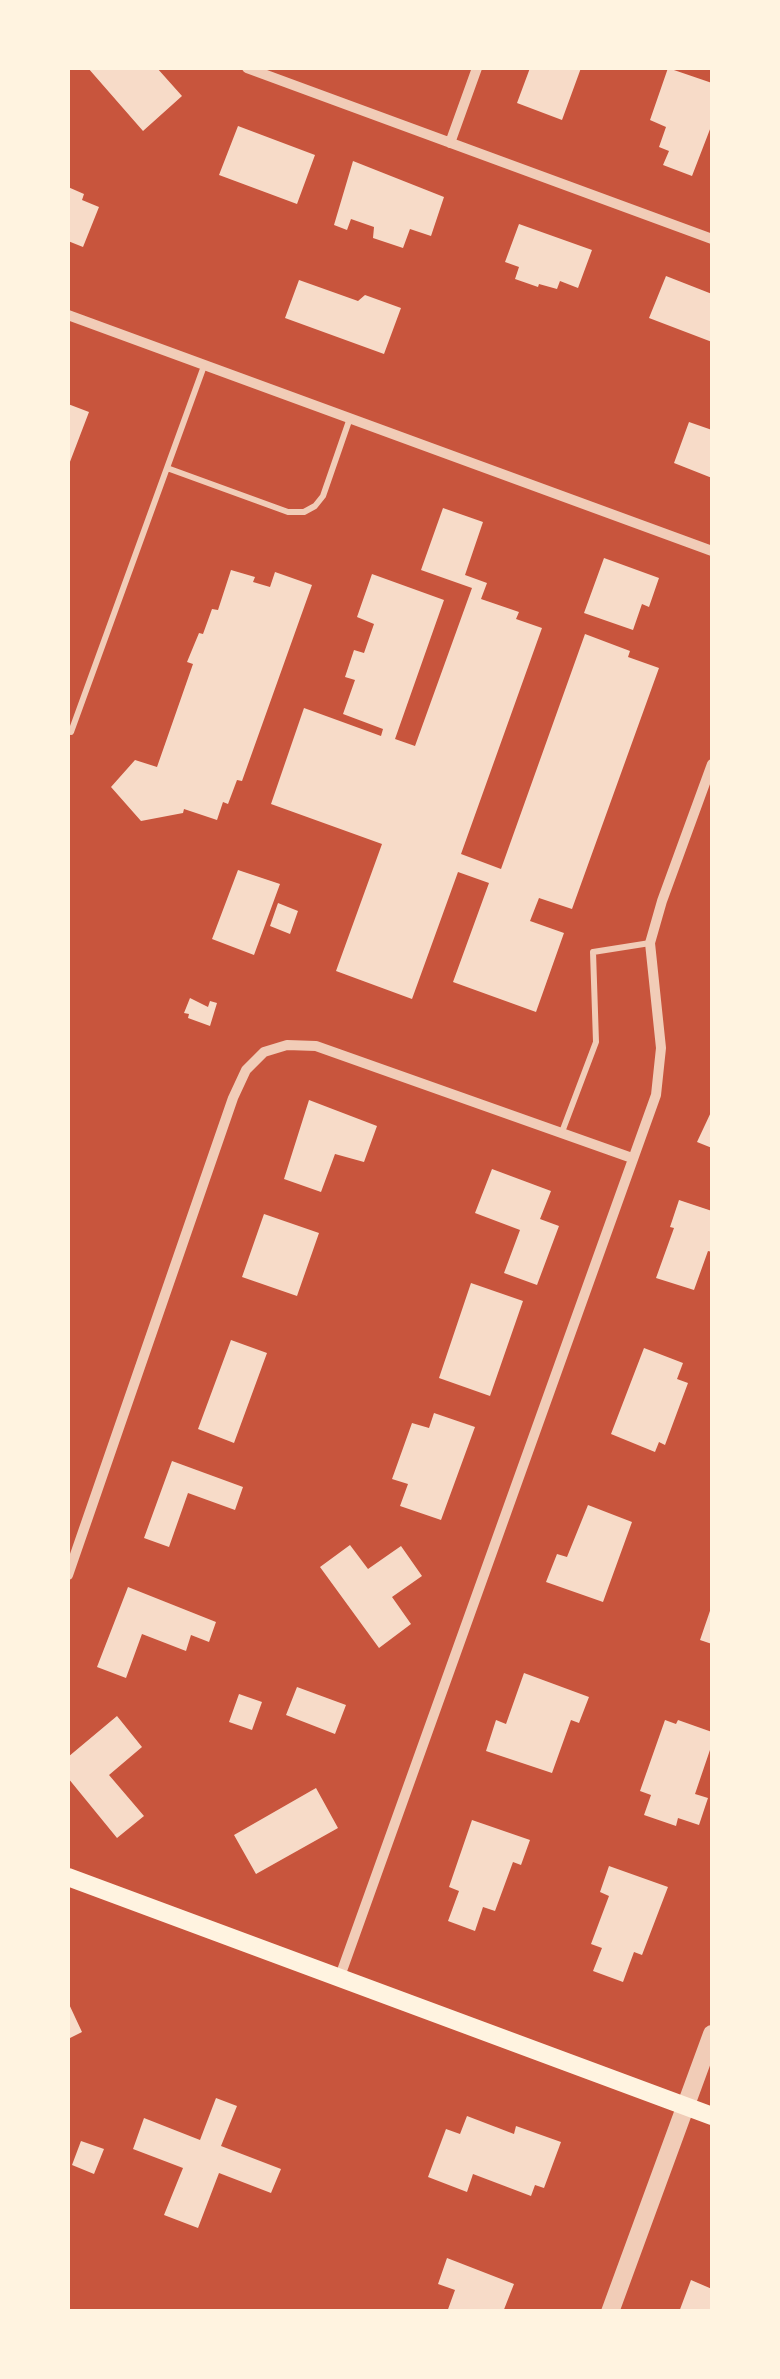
<!DOCTYPE html>
<style>
body{margin:0}
#map{position:relative;width:780px;height:2379px;overflow:hidden;background:#c8553d;font-family:Quicksand,sans-serif}
canvas{display:block}
.frame{position:absolute;inset:0;border:70px solid #fff3e0;pointer-events:none}
</style>
<div id="map">
<canvas width="780" height="2379"></canvas>
<div class="frame"></div>
</div>
<script>
const c = document.querySelector('canvas').getContext('2d');
c.lineJoin = 'round';
function fillPath(path, color) {
  c.fillStyle = color;
  c.fill(path, 'evenodd');
}
function poly(rows) {
  const path = new Path2D();
  for (const r of rows) {
    path.moveTo(r[0], r[1]);
    for (let i = 2; i < r.length; i += 2) path.lineTo(r[i], r[i + 1]);
  }
  return path;
}
function strokePath(path, color, width, dash) {
  c.strokeStyle = color;
  c.lineWidth = width;
  c.lineCap = dash ? 'butt' : 'round';
  c.setLineDash(dash || []);
  c.stroke(path);
}
fillPath(poly([
 [88,68,157,68,182,96,143,131],
 [530,68,581,68,562,120,517,103],
 [668,68,712,83,712,124,692,176,663,165,669,151,659,147,666,127,650,120],
 [238,126,315,155,297,204,219,175],
 [353,161,444,197,431,236,410,229,403,248,373,238,374,227,351,219,347,230,334,225],
 [68,187,84,194,82,200,99,207,83,247,68,241],
 [519,224,592,250,578,288,560,281,557,289,539,284,538,287,515,279,519,267,505,262],
 [666,276,712,294,712,342,649,318],
 [299,280,358,301,365,295,401,308,384,354,285,318],
 [68,404,89,412,68,467],
 [689,422,712,430,712,478,674,463],
 [443,508,483,522,465,575,487,583,481,599,519,612,516,619,542,628,461,854,501,869,585,634,630,651,628,657,659,668,572,909,539,898,530,921,564,933,536,1012,453,982,489,883,458,872,412,999,336,971,382,844,271,804,304,708,381,736,383,729,343,714,355,680,345,677,354,650,364,653,374,624,357,617,372,574,444,600,395,739,415,746,472,588,421,570],
 [604,558,659,578,649,607,642,604,633,630,584,613],
 [231,570,255,577,253,582,270,587,275,572,312,585,242,781,237,780,228,804,223,802,217,820,184,809,183,813,141,821,111,787,135,760,157,767,193,664,187,662,199,633,203,634,212,609,218,610],
 [238,870,280,884,254,955,212,939],
 [278,903,298,911,290,934,270,926],
 [190,998,208,1007,210,1001,217,1003,210,1026,188,1018,189,1014,184,1013],
 [309,1100,377,1126,364,1162,335,1154,321,1192,284,1179],
 [712,1110,712,1148,697,1142],
 [492,1169,551,1191,540,1219,559,1226,537,1285,504,1273,520,1230,475,1213],
 [679,1200,712,1211,712,1252,708,1251,694,1290,656,1278,674,1228,670,1227],
 [264,1214,319,1233,297,1296,242,1277],
 [471,1283,523,1301,490,1396,439,1378],
 [231,1340,267,1353,234,1443,198,1429],
 [644,1348,683,1363,677,1379,688,1383,665,1445,659,1442,655,1452,611,1434],
 [434,1413,475,1427,441,1520,400,1506,408,1484,392,1479,412,1423,429,1428],
 [172,1461,243,1487,235,1510,188,1493,169,1547,144,1538],
 [588,1505,632,1522,603,1602,546,1582,557,1554,567,1557],
 [350,1545,368,1569,401,1546,422,1576,392,1597,411,1624,379,1648,320,1567],
 [128,1587,216,1622,209,1642,191,1635,186,1651,142,1634,126,1678,97,1667],
 [712,1605,712,1644,700,1640],
 [524,1673,589,1697,579,1723,571,1720,552,1773,486,1751,496,1720,506,1724],
 [297,1687,346,1705,335,1734,286,1715],
 [239,1694,262,1702,252,1730,229,1722],
 [117,1716,142,1747,109,1775,144,1816,117,1838,68,1778,68,1757],
 [665,1720,676,1724,678,1720,712,1732,712,1744,695,1794,708,1798,699,1825,678,1818,676,1826,644,1815,651,1795,640,1791],
 [316,1788,338,1828,256,1874,234,1835],
 [472,1820,530,1840,521,1865,513,1862,495,1911,483,1907,475,1931,448,1921,459,1891,449,1887],
 [609,1866,668,1887,642,1955,634,1952,623,1982,593,1971,602,1948,591,1944,609,1896,600,1892],
 [68,2002,82,2032,68,2039],
 [216,2098,237,2106,221,2146,281,2169,271,2193,219,2173,198,2228,164,2215,183,2168,133,2149,144,2118,200,2140],
 [467,2116,514,2134,516,2126,561,2142,544,2188,535,2185,531,2196,473,2174,467,2192,428,2177,446,2129,460,2134],
 [81,2141,104,2149,94,2174,72,2165],
 [447,2258,514,2284,503,2312,447,2312,455,2290,438,2284],
 [691,2280,712,2289,712,2312,679,2312]
]), '#f7dbc8');
strokePath(poly([
 [167,468,288,512,304,512,315,506,323,496,350,418],
 [71,732,204,366],
 [562,1132,596,1042,593,952,650,943]
]), '#f1ccb7', 6);
strokePath(poly([
 [247,68,712,239],
 [450,143,477,68],
 [68,315,712,551],
 [68,1575,233,1098,246,1070,264,1052,287,1045,316,1046,632,1158],
 [339,1979,656,1095,661,1048,650,943,662,901,712,764]
]), '#f1ccb7', 10);
strokePath(poly([
 [610,2312,712,2034]
]), '#f1ccb7', 18);
strokePath(poly([
 [68,1877,712,2116]
]), '#fff3e0', 18);
</script>
